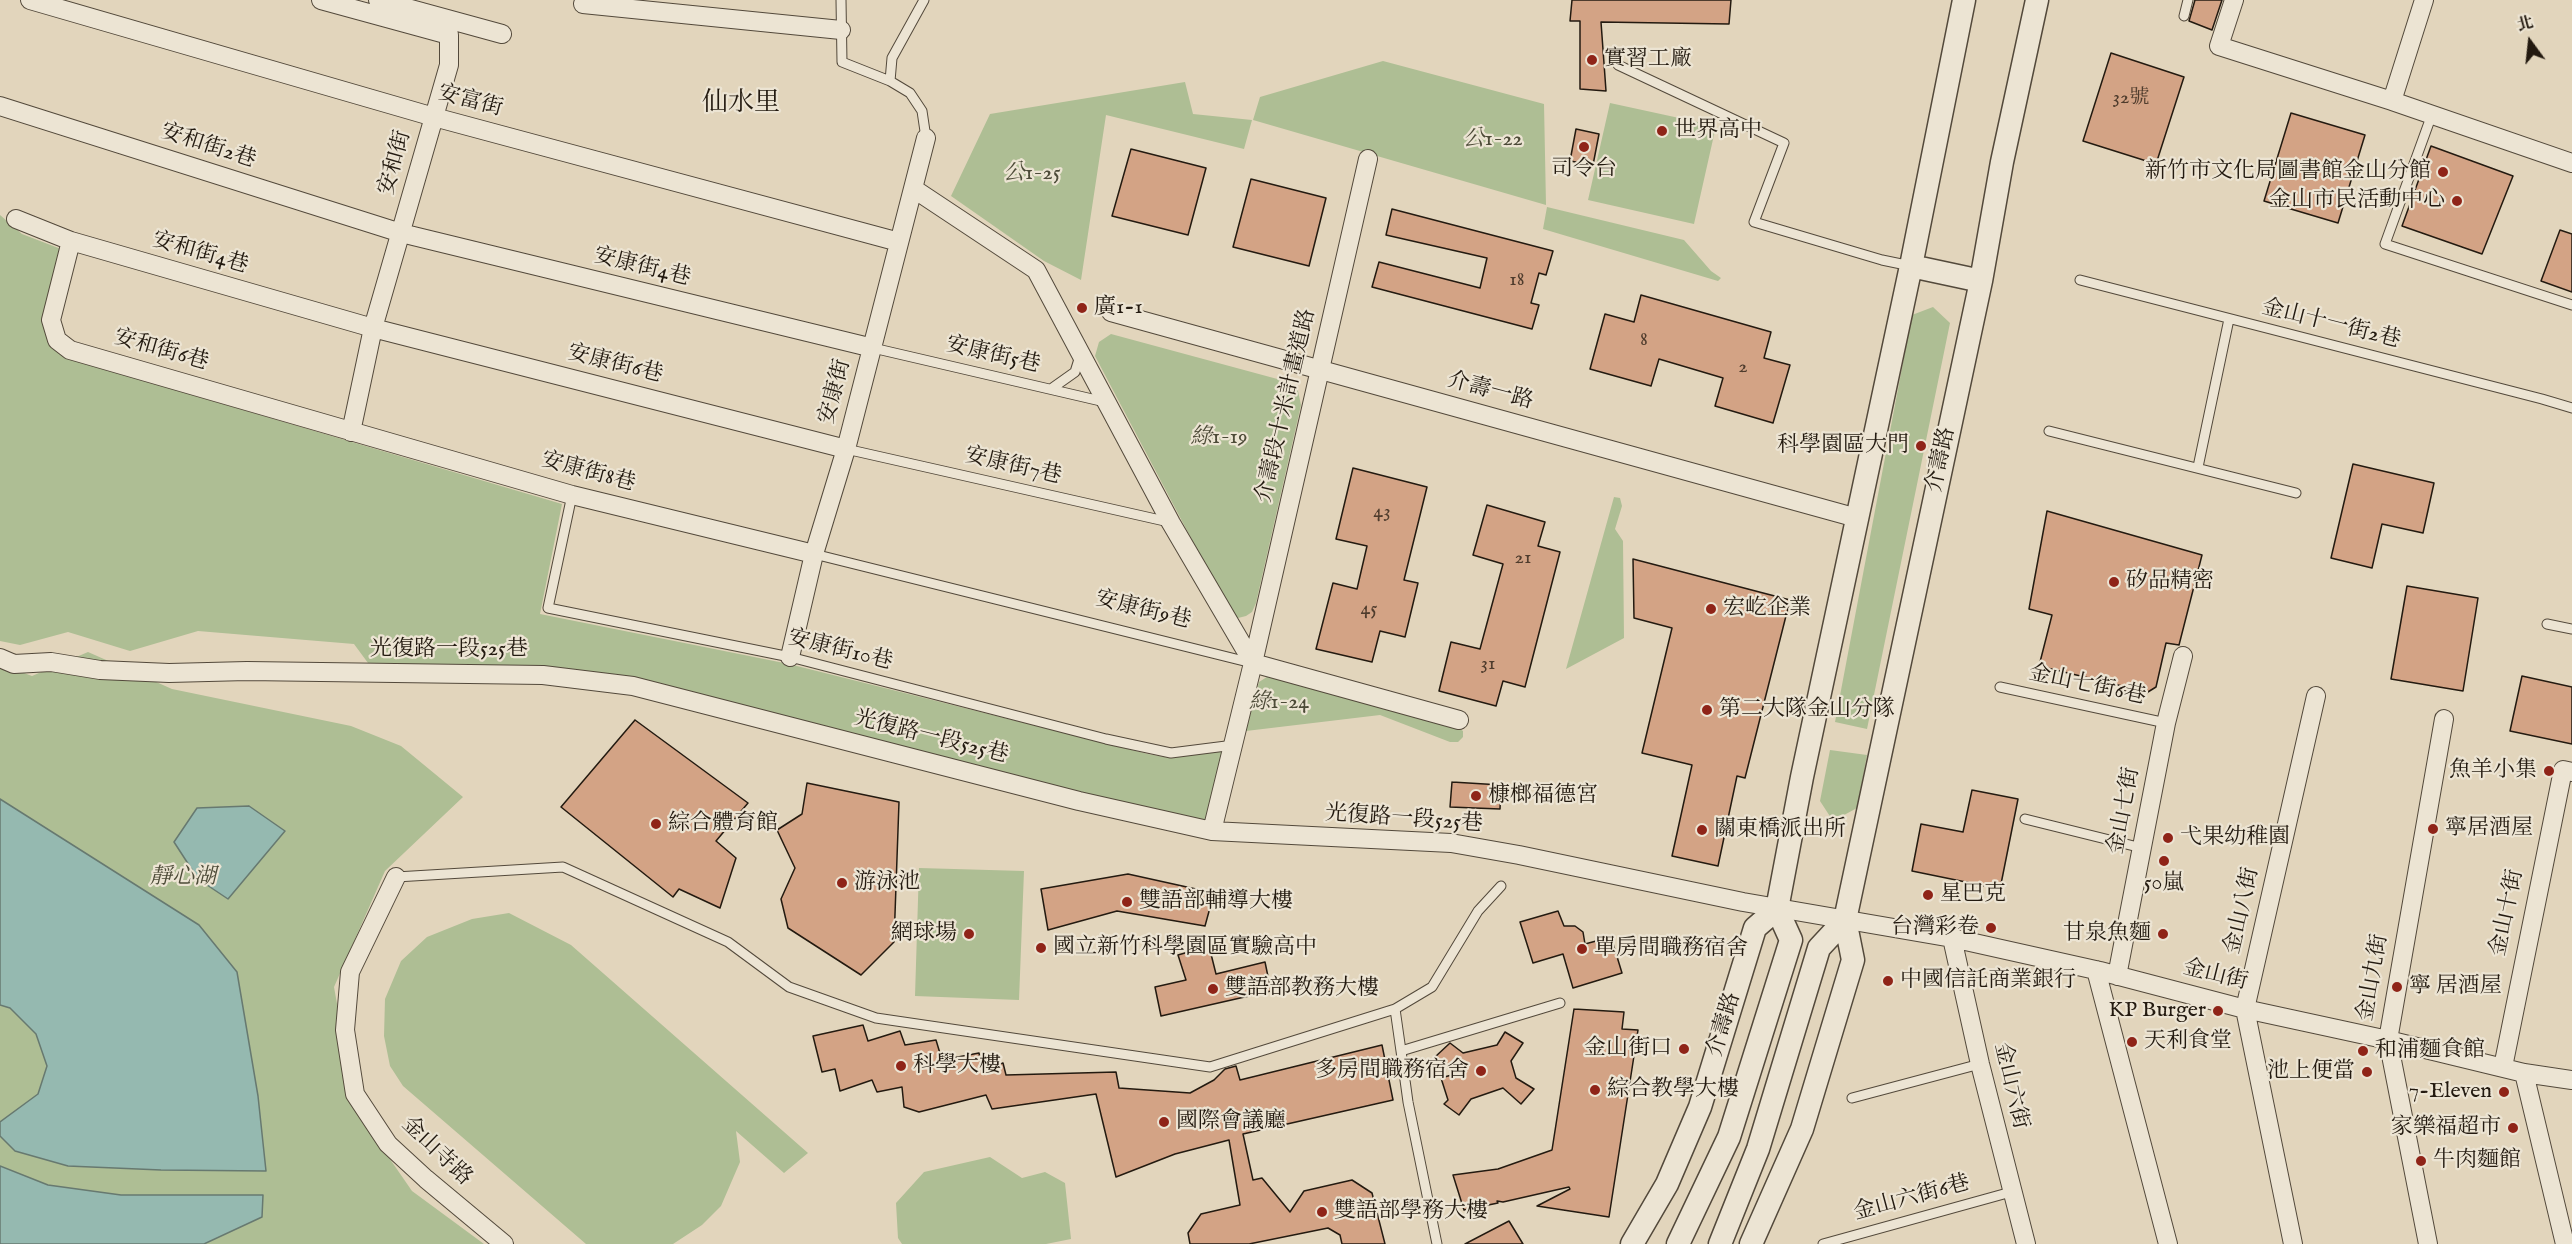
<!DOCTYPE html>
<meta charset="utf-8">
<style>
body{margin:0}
#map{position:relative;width:2572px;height:1244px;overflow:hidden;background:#e2d5bc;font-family:"IM FELL English","Noto Serif TC",serif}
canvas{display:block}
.north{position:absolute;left:2500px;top:12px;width:60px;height:60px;-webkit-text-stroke:4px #ece4d3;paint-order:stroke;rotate:345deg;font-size:16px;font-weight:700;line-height:24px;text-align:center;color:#231a10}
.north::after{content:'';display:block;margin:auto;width:21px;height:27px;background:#231a10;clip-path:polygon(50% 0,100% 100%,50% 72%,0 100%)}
</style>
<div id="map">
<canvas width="2572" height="1244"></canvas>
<div class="north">北</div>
</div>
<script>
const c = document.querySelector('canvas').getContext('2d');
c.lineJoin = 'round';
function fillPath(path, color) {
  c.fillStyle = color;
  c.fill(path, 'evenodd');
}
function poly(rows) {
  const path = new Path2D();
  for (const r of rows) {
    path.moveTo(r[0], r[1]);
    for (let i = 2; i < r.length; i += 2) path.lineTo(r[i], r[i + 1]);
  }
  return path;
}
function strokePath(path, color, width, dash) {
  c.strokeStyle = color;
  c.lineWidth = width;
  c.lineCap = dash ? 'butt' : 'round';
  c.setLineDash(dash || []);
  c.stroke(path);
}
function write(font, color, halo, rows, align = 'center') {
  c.font = font + ' "IM FELL English","Noto Serif TC",serif';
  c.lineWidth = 4.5;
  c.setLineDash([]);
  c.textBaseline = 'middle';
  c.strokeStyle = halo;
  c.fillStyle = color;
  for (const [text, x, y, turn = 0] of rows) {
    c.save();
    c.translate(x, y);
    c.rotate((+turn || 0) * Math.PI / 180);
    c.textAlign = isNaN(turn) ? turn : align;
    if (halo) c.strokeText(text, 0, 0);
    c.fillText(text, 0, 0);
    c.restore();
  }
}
fillPath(poly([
 [1383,61,1544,104,1546,205,1253,120,1260,97],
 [1185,82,1193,114,1252,120,1244,149,1106,115,1081,280,1044,261,951,196,990,114],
 [1610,103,1716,126,1694,224,1588,200],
 [1547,207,1684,240,1711,271,1721,278,1718,281,1543,229],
 [0,215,22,234,61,249,42,317,50,346,64,357,562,504,540,614,789,664,1148,754,1170,758,1223,751,1209,823,1081,795,777,717,467,667,368,663,354,644,198,631,130,651,68,632,20,645,0,641],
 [1933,307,1950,323,1867,729,1835,722,1912,315],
 [1111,334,1281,380,1292,383,1298,391,1301,405,1256,603,1252,612,1246,616,1238,618,1231,614,1095,356,1099,342],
 [1614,497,1620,498,1622,506,1615,529,1623,541,1624,638,1566,669],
 [88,652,172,689,351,726,401,746,463,797,385,871,334,987,356,1110,412,1191,484,1244,0,1244,0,664,32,676],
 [1270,675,1453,725,1463,731,1463,737,1458,742,1450,742,1380,715,1246,731,1259,682],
 [1830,750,1867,755,1857,808,1833,821,1820,801],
 [919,868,1024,871,1019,1000,915,996],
 [509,913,571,945,808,1153,784,1173,736,1131,740,1162,721,1206,702,1225,673,1244,586,1244,403,1086,390,1066,384,1036,385,999,401,961,427,937,472,919],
 [990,1157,1022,1178,1045,1172,1065,1183,1071,1239,1046,1244,902,1244,898,1238,896,1203,924,1172]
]), '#aebe94');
const water = poly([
 [0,799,199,925,237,972,258,1096,266,1171,161,1170,68,1166,15,1151,0,1136,0,1122,38,1094,47,1066,36,1034,10,1008,0,1005,0,799],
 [249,806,285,831,228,899,198,879,174,842,197,808,249,806],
 [0,1166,48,1185,121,1195,263,1195,262,1217,204,1244,0,1244,0,1166]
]);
fillPath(water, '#95b9b0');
strokePath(water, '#677970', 1.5);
const building = poly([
 [1572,0,1731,0,1729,24,1601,22,1606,91,1580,89,1580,21,1570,21,1572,0],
 [2195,0,2222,0,2212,30,2189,21,2195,0],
 [2111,53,2184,77,2156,164,2083,141,2111,53],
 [2291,113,2365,135,2338,223,2264,201,2291,113],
 [1576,129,1599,134,1593,165,1570,161,1576,129],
 [2431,146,2513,176,2482,254,2402,226,2431,146],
 [1131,149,1206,168,1188,235,1112,216,1131,149],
 [1251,179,1326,198,1309,266,1233,247,1251,179],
 [1392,209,1553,251,1546,275,1539,273,1531,303,1539,305,1532,329,1372,287,1379,262,1480,288,1487,258,1386,235,1392,209],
 [2560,230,2572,234,2572,292,2541,281,2560,230],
 [1641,295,1771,332,1764,358,1790,365,1773,423,1715,406,1723,378,1659,359,1651,386,1590,369,1605,314,1634,322,1641,295],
 [2353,464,2434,483,2423,533,2382,524,2372,568,2331,558,2353,464],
 [1353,468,1427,487,1404,580,1418,583,1405,637,1380,631,1372,662,1316,649,1333,583,1357,589,1367,546,1336,539,1353,468],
 [1487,505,1545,522,1538,546,1560,552,1525,687,1503,681,1496,706,1439,691,1451,642,1480,649,1503,564,1473,555,1487,505],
 [2047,511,2202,555,2179,645,2166,643,2156,687,2143,695,2121,690,2122,686,2039,666,2052,615,2029,609,2047,511],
 [1633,559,1790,600,1745,778,1737,776,1718,866,1672,856,1692,765,1642,753,1672,628,1634,618,1633,559],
 [2407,586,2478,598,2463,691,2391,679,2407,586],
 [2522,676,2572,687,2572,744,2510,731,2522,676],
 [635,720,748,803,716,841,736,858,720,908,679,889,673,897,561,807,635,720],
 [1452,782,1501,785,1500,809,1450,807,1452,782],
 [807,783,899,802,894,942,861,975,788,928,781,899,795,868,777,830,802,814,807,783],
 [1972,790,2018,799,2000,889,1912,871,1921,824,1963,832,1972,790],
 [1128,874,1214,893,1205,926,1117,911,1048,930,1041,889,1128,874],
 [1558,911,1564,926,1575,926,1583,932,1585,944,1611,937,1622,973,1573,988,1563,954,1533,963,1520,922,1558,911],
 [1209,946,1216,974,1265,962,1271,991,1161,1016,1155,987,1186,980,1178,955,1209,946],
 [1574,1009,1624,1012,1622,1029,1638,1030,1609,1217,1537,1206,1570,1189,1569,1187,1503,1202,1497,1201,1498,1203,1464,1210,1453,1175,1498,1169,1552,1150,1574,1009],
 [863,1025,868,1041,900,1031,905,1045,936,1040,942,1060,979,1053,982,1069,1003,1063,1006,1075,1116,1072,1119,1088,1190,1093,1214,1080,1225,1069,1236,1066,1240,1080,1382,1045,1393,1100,1243,1134,1253,1180,1262,1178,1290,1212,1304,1191,1352,1180,1372,1193,1385,1244,1342,1244,1340,1235,1328,1228,1249,1244,1190,1244,1188,1233,1201,1214,1240,1205,1229,1140,1175,1154,1116,1177,1096,1094,992,1109,986,1095,919,1112,904,1107,902,1087,877,1092,872,1080,840,1091,835,1069,822,1072,813,1036,863,1025],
 [1505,1032,1523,1043,1511,1061,1516,1078,1534,1089,1521,1104,1503,1088,1471,1099,1459,1115,1444,1104,1448,1100,1441,1078,1455,1074,1435,1057,1450,1043,1463,1053,1497,1045,1505,1032],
 [1509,1221,1523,1244,1465,1244,1509,1221]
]);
fillPath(building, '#d3a385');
strokePath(building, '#231a10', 1.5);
const service = poly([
 [841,0,842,62,890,81],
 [924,0,892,58,890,81,910,93,922,111,926,138],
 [2184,16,2188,0],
 [1618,65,1784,143,1754,222,1882,260,1911,266],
 [2431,117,2385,244,2572,305],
 [2080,280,2542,399,2572,408],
 [873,348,1105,402],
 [1051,389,1075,372,1080,356],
 [2049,431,2296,493],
 [846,449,1169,522],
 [2198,467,2229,319],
 [572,495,548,608,790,657,1106,739,1171,753,1234,745],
 [814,554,1252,663],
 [2547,624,2572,629],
 [2000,687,2166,723],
 [2025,819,2142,848],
 [396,877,563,867,728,942,789,987,876,1018,1210,1067,1395,1009,1432,987,1478,911,1501,886],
 [1395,1009,1401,1051],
 [1852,1098,1980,1064],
 [1437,1244,1408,1102,1401,1051,1560,1003],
 [1823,1244,2011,1192]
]);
const minor = poly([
 [30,0,434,117,899,242],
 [321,0,449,35,449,65,373,328,351,432],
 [378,0,502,34],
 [2234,0,2219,46,2392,101,2572,163],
 [583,4,841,30],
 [2392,101,2424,0],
 [0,106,401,233,873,348],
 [1368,159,1253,663,1459,720],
 [914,189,1036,270,1171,523,1253,663,1212,831],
 [16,219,71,241,373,328,846,449],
 [71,241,51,320,57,340,70,350,572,495,814,554],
 [1111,312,1857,518],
 [790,657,814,554,846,449,926,138],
 [0,658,14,664,51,662,100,670,169,673,247,671,543,675,633,686,1079,801,1212,831,1451,843,1519,855,1743,902,1952,938,2100,971,2245,1009,2388,1040,2524,1073,2572,1080],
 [396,877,350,972,345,1030,355,1094,388,1144,426,1179,504,1244],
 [1952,938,1980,1064,2026,1244],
 [2096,970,2168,1244],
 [2117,976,2166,723,2183,656],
 [2503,1067,2563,770,2572,772],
 [2524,1073,2565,1244],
 [2293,1244,2245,1009,2316,696],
 [2428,1244,2388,1040,2444,719]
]);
const tertiary = poly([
 [1911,266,1981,281],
 [1632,1244,1667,1184,1700,1107,1755,928,1777,909],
 [1678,1244,1729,1137,1791,940,1777,909,1802,777,1911,266,1964,0],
 [1720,1244,1758,1149,1819,948,1845,920],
 [1751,1244,1802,1129,1853,960,1845,920,1981,281,2002,162,2037,0]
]);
strokePath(service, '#53493b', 11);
strokePath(minor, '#53493b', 20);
strokePath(tertiary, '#53493b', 25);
strokePath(service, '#ece4d3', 9);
strokePath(minor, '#ece4d3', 18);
strokePath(tertiary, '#ece4d3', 22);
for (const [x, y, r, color] of [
 [1592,60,6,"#8f2418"],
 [1662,131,6,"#8f2418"],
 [1584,147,6,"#8f2418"],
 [2443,172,6,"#8f2418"],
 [2457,201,6,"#8f2418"],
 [1082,308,6,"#8f2418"],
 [1921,446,6,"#8f2418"],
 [2114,582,6,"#8f2418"],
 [1711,609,6,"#8f2418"],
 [1707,710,6,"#8f2418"],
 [2549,771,6,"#8f2418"],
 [1476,796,6,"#8f2418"],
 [656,824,6,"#8f2418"],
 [2433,829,6,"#8f2418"],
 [1702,830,6,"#8f2418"],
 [2168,838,6,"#8f2418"],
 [2164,861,6,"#8f2418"],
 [842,883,6,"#8f2418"],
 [1928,895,6,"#8f2418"],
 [1127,902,6,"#8f2418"],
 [1991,928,6,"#8f2418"],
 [969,934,6,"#8f2418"],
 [2163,934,6,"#8f2418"],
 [1041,948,6,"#8f2418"],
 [1582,949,6,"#8f2418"],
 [1888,981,6,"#8f2418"],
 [2397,987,6,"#8f2418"],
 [1213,989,6,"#8f2418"],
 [2218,1011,6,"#8f2418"],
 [2132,1042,6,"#8f2418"],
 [1684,1049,6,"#8f2418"],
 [2363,1051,6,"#8f2418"],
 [901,1066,6,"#8f2418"],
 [1481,1071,6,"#8f2418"],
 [2367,1072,6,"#8f2418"],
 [1595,1090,6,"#8f2418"],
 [2504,1092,6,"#8f2418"],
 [1164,1122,6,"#8f2418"],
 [2513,1128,6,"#8f2418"],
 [2421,1161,6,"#8f2418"],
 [1322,1212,6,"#8f2418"]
]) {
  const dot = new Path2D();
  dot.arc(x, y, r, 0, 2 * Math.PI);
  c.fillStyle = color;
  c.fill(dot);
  strokePath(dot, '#ece4d3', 2);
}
write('20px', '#4f3c2d', null, [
 ["32號",2131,99],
 ["18",1517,281],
 ["8",1644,341],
 ["2",1743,368],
 ["43",1382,513],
 ["21",1523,559],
 ["45",1369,610],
 ["31",1488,665]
]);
write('22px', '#231a10', '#ece4d3', [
 ["實習工廠",1604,60],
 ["世界高中",1674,131],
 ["司令台",1584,170,"center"],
 ["新竹市文化局圖書館金山分館",2431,172,"right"],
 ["金山市民活動中心",2445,201,"right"],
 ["廣1-1",1094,308],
 ["科學園區大門",1909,446,"right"],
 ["矽品精密",2126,582],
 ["宏屹企業",1723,609],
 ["第二大隊金山分隊",1719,710],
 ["魚羊小集",2537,771,"right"],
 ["槺榔福德宮",1488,796],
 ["綜合體育館",668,824],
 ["寧居酒屋",2445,829],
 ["關東橋派出所",1714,830],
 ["弋果幼稚園",2180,838],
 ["游泳池",854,883],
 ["50嵐",2164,884,"center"],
 ["星巴克",1940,895],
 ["雙語部輔導大樓",1139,902],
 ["台灣彩卷",1979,928,"right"],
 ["網球場",957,934,"right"],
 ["甘泉魚麵",2151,934,"right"],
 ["國立新竹科學園區實驗高中",1053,948],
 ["單房間職務宿舍",1594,949],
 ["中國信託商業銀行",1900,981],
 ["寧 居酒屋",2409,987],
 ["雙語部教務大樓",1225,989],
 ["KP Burger",2206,1011,"right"],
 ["天利食堂",2144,1042],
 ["金山街口",1672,1049,"right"],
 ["和浦麵食館",2375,1051],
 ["科學大樓",913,1066],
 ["多房間職務宿舍",1469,1071,"right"],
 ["池上便當",2355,1072,"right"],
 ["綜合教學大樓",1607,1090],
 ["7-Eleven",2492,1092,"right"],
 ["國際會議廳",1176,1122],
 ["家樂福超市",2501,1128,"right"],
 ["牛肉麵館",2433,1161],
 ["雙語部學務大樓",1334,1212]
], 'left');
write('22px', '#231a10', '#ece4d3', [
 ["安富街",470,102,15],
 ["安和街2巷",208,147,18],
 ["安和街",396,163,-74],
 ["安和街4巷",200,254,16],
 ["安康街4巷",642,268,14],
 ["金山十一街2巷",2331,325,14],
 ["安和街6巷",161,351,16],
 ["安康街5巷",993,356,13],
 ["安康街6巷",615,365,14],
 ["安康街",836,392,-75],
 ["介壽一路",1490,392,15],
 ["介壽段十米計畫道路",1287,406,-77],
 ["介壽路",1942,460,-78],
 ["安康街7巷",1013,467,13],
 ["安康街8巷",588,473,15],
 ["安康街9巷",1143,611,14],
 ["光復路一段525巷",449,650],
 ["安康街10巷",840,651,14],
 ["金山七街6巷",2087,686,12],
 ["光復路一段525巷",931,738,14],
 ["金山七街",2125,811,-79],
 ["光復路一段525巷",1404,820,4],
 ["金山八街",2243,911,-77],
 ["金山十街",2508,913,-78],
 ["金山街",2215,976,14],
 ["金山九街",2374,978,-80],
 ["介壽路",1725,1025,-73],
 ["金山六街",2010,1086,77],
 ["金山寺路",436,1152,44],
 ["金山六街6巷",1912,1199,-15]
]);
write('italic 22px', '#4d4b38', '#ece4d3', [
 ["公1-22",1493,140],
 ["公1-25",1032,174],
 ["綠1-19",1219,438],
 ["綠1-24",1279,703],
 ["靜心湖",183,878]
]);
write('26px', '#231a10', '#ece4d3', [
 ["仙水里",741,105]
]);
</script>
